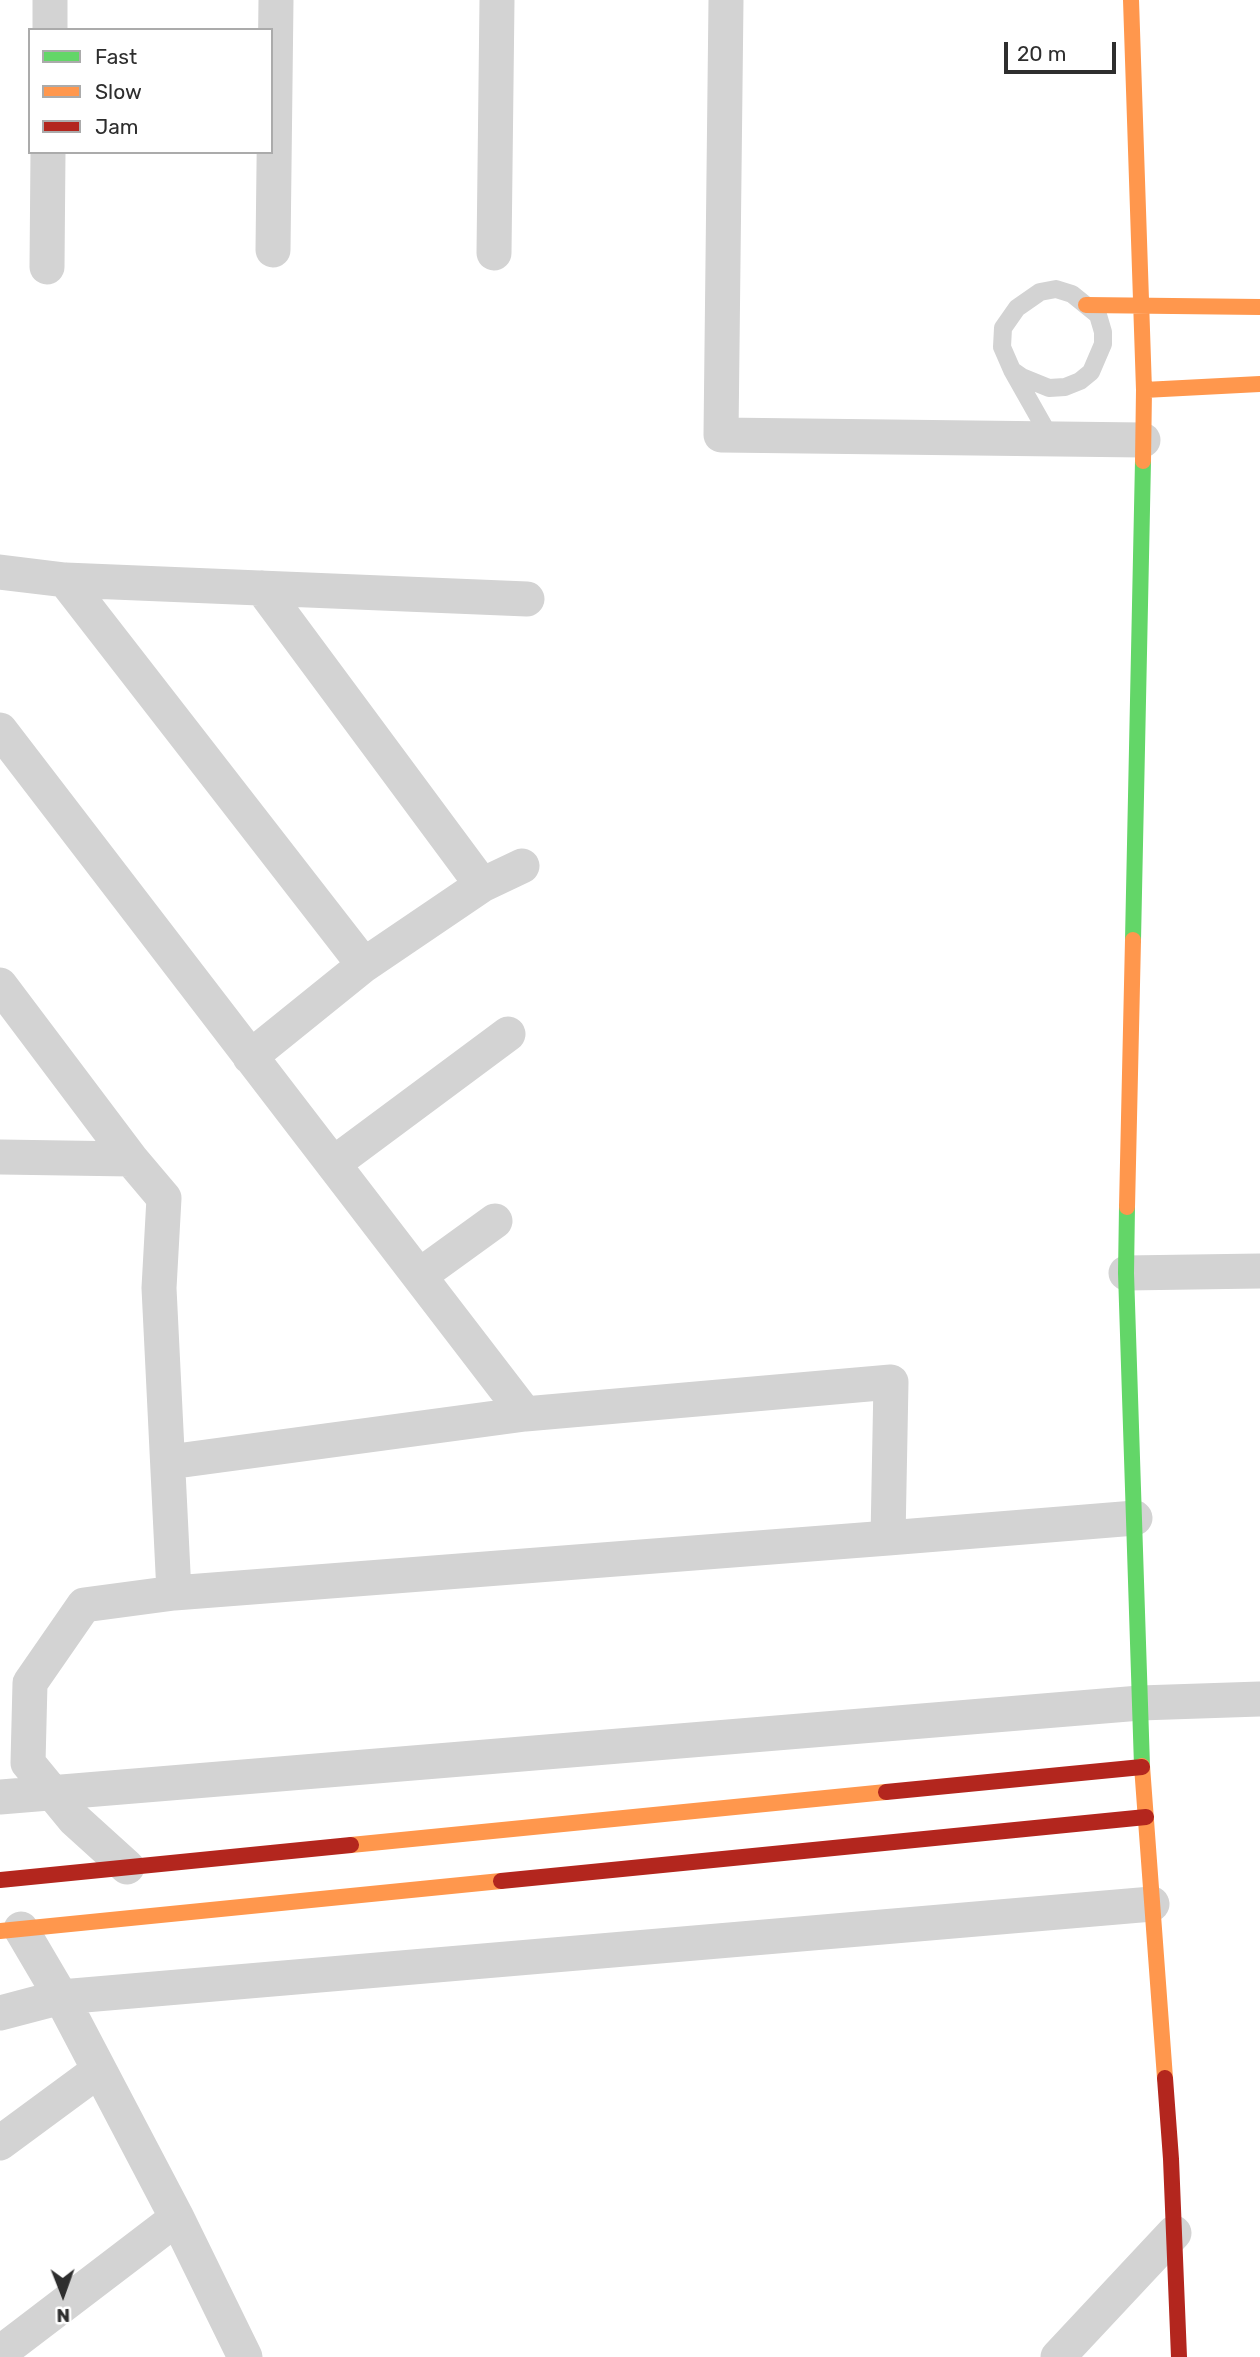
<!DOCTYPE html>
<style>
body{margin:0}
#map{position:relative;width:1260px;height:2357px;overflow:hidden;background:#fff;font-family:Rubik,sans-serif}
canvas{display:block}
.legend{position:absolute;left:28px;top:28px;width:245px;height:126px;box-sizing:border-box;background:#fff;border:2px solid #ababab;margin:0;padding:9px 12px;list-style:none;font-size:21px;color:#2e2e2e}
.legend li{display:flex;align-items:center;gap:14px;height:35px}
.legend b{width:35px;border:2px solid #ababab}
.north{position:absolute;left:28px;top:2259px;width:70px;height:70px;-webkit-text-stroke:5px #fff;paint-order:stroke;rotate:179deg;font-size:19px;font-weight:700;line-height:28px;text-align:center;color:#2e2e2e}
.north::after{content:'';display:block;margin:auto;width:24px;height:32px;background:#2e2e2e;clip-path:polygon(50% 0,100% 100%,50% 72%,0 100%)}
.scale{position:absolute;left:1004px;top:42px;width:112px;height:32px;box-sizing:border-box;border:4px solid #2e2e2e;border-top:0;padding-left:9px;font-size:21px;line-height:24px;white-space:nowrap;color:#2e2e2e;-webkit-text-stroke:5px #fff;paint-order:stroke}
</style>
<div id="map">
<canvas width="1260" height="2357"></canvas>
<ul class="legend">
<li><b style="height:9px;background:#63d668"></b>Fast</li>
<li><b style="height:9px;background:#ff974d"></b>Slow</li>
<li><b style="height:9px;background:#b3261e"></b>Jam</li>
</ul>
<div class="north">N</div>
<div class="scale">20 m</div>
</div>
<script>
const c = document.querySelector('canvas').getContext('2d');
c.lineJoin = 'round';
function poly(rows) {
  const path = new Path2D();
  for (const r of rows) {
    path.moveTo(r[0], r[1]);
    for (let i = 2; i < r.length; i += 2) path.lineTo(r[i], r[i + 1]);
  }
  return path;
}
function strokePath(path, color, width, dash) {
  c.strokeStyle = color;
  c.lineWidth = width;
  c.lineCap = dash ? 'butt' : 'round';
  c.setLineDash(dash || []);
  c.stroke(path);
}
strokePath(poly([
 [1012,370,1022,377,1049,388,1065,387,1080,381,1091,372,1103,344,1103,332,1098,315,1072,294,1056,289,1040,292,1017,308,1003,328,1002,347,1012,370,1051,439]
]), '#d3d3d3', 18);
strokePath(poly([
 [726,0,721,435,1143,440],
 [50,30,50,0],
 [273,250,276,0],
 [494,253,497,0],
 [47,267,48,152],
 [0,572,65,580,527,599],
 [65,580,364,965],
 [262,588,482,885],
 [0,730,525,1414],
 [0,985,131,1159,164,1198,159,1288,174,1593],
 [250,1057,364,965,482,885,522,866],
 [0,1157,131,1159],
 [333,1164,508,1034],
 [1126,1273,1260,1271],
 [419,1276,495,1221],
 [888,1538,1135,1518],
 [0,1797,1140,1703,1260,1699],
 [127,1867,74,1819,28,1763,30,1683,84,1605,174,1593,888,1538,891,1382,525,1414,169,1462],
 [21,1929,61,1997,177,2218,245,2357],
 [0,2013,61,1997,1152,1904],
 [0,2143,99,2070],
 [0,2353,177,2218],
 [1058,2357,1174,2233]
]), '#d3d3d3', 35);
strokePath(poly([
 [1133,940,1143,461],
 [1127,1207,1126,1273,1142,1766]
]), '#63d668', 16);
strokePath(poly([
 [1131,0,1144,390,1143,461],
 [1086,305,1260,307],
 [1144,390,1260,384],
 [1127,1207,1133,940],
 [1142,1766,1165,2078],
 [351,1845,886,1792],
 [0,1931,501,1881]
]), '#ff974d', 16);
strokePath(poly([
 [886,1792,1142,1767],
 [0,1880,351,1845],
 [501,1881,1146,1817],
 [1165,2078,1171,2159,1179,2357]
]), '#b3261e', 16);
</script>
